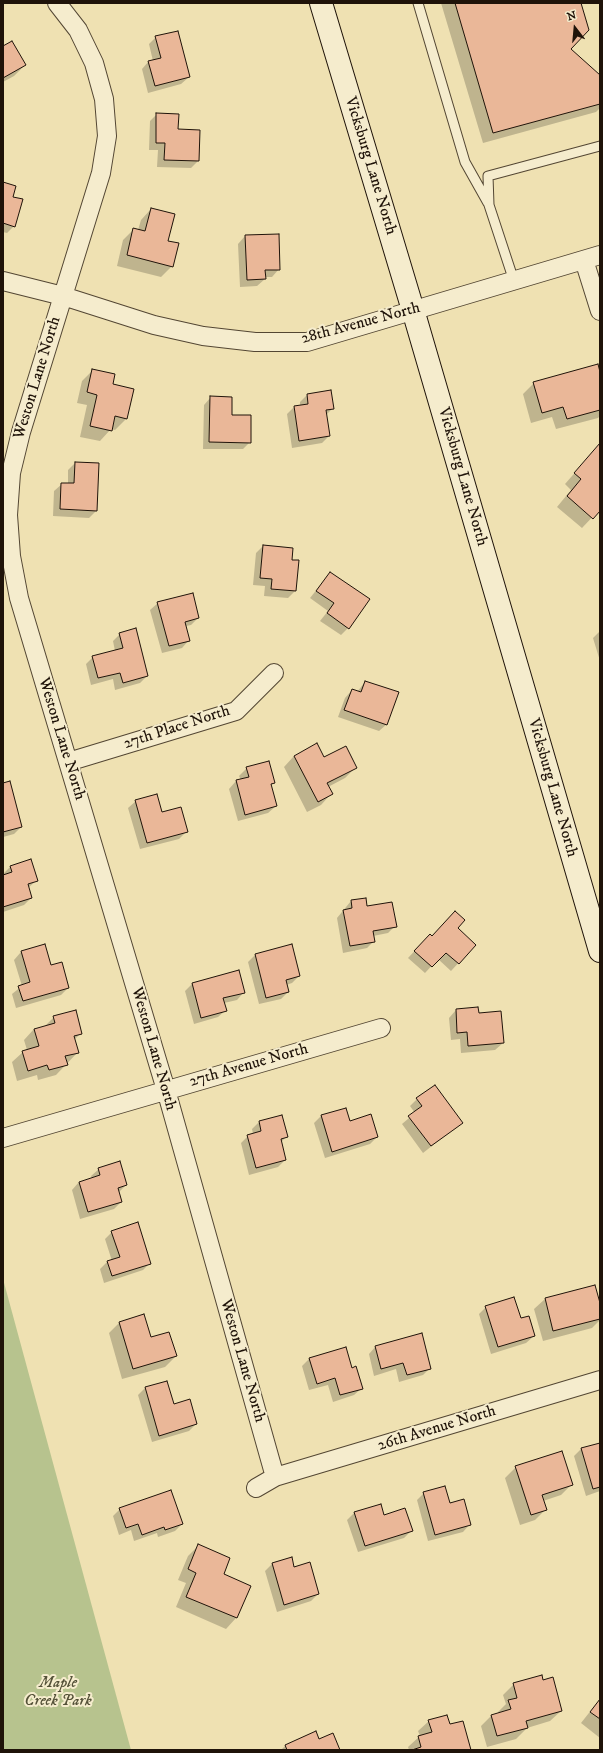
<!DOCTYPE html>
<style>
body{margin:0}
#map{position:relative;width:603px;height:1753px;overflow:hidden;background:#efe1b2;font-family:"IM FELL DW Pica",serif}
canvas{display:block}
.frame{position:absolute;inset:0;border:4px solid #1f1309;pointer-events:none}
.north{position:absolute;left:555px;top:8px;width:40px;height:40px;-webkit-text-stroke:3px #f5eccd;paint-order:stroke;rotate:344deg;font-size:11px;font-weight:700;line-height:16px;text-align:center;color:#1f1309}
.north::after{content:'';display:block;margin:auto;width:14px;height:18px;background:#1f1309;clip-path:polygon(50% 0,100% 100%,50% 72%,0 100%)}
</style>
<div id="map">
<canvas width="603" height="1753"></canvas>
<div class="frame"></div>
<div class="north">N</div>
</div>
<script>
const c = document.querySelector('canvas').getContext('2d');
c.lineJoin = 'round';
function fillPath(path, color) {
  c.fillStyle = color;
  c.fill(path, 'evenodd');
}
function poly(rows) {
  const path = new Path2D();
  for (const r of rows) {
    path.moveTo(r[0], r[1]);
    for (let i = 2; i < r.length; i += 2) path.lineTo(r[i], r[i + 1]);
  }
  return path;
}
function strokePath(path, color, width, dash) {
  c.strokeStyle = color;
  c.lineWidth = width;
  c.lineCap = dash ? 'butt' : 'round';
  c.setLineDash(dash || []);
  c.stroke(path);
}
function write(font, color, halo, rows, align = 'center') {
  c.font = font + ' "IM FELL DW Pica",serif';
  c.lineWidth = 4;
  c.setLineDash([]);
  c.textBaseline = 'middle';
  c.strokeStyle = halo;
  c.fillStyle = color;
  for (const [text, x, y, turn = 0] of rows) {
    c.save();
    c.translate(x, y);
    c.rotate((+turn || 0) * Math.PI / 180);
    c.textAlign = isNaN(turn) ? turn : align;
    if (halo) c.strokeText(text, 0, 0);
    c.fillText(text, 0, 0);
    c.restore();
  }
}
fillPath(poly([
 [3,1279,131,1750,3,1750]
]), '#b7c38e');
fillPath(poly([
 [441,3,580,3,569,49,600,77,600,108,596,112,483,143],
 [156,37,189,77,181,84,148,93,142,69,149,61,153,61,149,44],
 [3,47,25,65,14,76,3,82],
 [157,114,177,130,198,161,191,168,157,167,158,150,149,150,150,121],
 [3,183,14,226,7,233,3,232],
 [151,209,167,241,172,266,161,277,117,266,123,240,134,229,138,230,141,220],
 [278,235,279,269,272,277,264,277,265,279,257,286,240,287,238,244,245,236],
 [93,370,112,384,133,389,126,419,115,430,111,429,100,441,80,437,87,405,77,403,82,381],
 [600,376,600,416,598,418,556,429,552,417,531,423,523,394,534,383],
 [330,391,333,408,326,415,329,436,322,443,292,448,287,414,294,407,300,406,300,402,307,395],
 [211,397,231,416,250,442,243,449,203,449,204,405],
 [600,444,600,509,582,528,557,507,571,490,565,484],
 [75,463,96,511,89,518,53,516,54,491,62,484,68,484,68,470],
 [263,546,291,561,295,591,288,598,264,596,265,586,253,585,256,553],
 [330,573,348,628,341,635,320,621,328,611,310,598],
 [158,603,198,618,191,625,186,626,189,640,182,648,162,653,150,610],
 [600,631,600,661,593,638],
 [120,634,147,676,140,683,115,690,113,679,91,685,86,664,93,657,115,651,113,641],
 [365,682,387,724,379,731,338,717,345,698,352,690,357,692],
 [294,756,324,759,356,767,345,778,328,787,331,794,321,805,307,812,284,767],
 [247,768,274,783,270,786,276,806,268,813,238,821,229,789,236,781,241,780,239,776],
 [3,784,21,827,14,834,3,837],
 [136,801,161,813,186,832,179,839,140,849,128,808],
 [31,860,37,880,28,888,31,898,24,905,3,912,3,874,10,867],
 [351,901,367,908,395,926,388,933,373,936,374,941,367,948,343,953,337,918],
 [456,928,475,945,451,971,438,959,425,973,408,958,423,942,432,937],
 [44,945,50,966,68,988,61,995,16,1008,12,994,22,986,14,960,21,952],
 [291,945,299,976,292,983,286,985,288,992,281,999,259,1004,248,962,255,955],
 [192,984,244,992,237,1000,224,1003,226,1010,218,1017,194,1024,185,991],
 [477,1008,478,1014,503,1043,495,1050,461,1053,460,1039,451,1040,449,1018,456,1010],
 [54,1017,81,1033,74,1040,78,1052,56,1075,38,1080,37,1075,17,1081,12,1062,23,1052,27,1050,24,1040,34,1029,44,1027],
 [417,1099,461,1123,423,1153,402,1124,415,1113,410,1106],
 [345,1109,349,1122,377,1137,370,1144,325,1158,314,1123,321,1116],
 [281,1116,287,1136,281,1142,285,1160,278,1167,249,1175,241,1143,248,1136,253,1134,252,1129,259,1122],
 [99,1169,126,1185,119,1192,121,1202,114,1209,80,1219,72,1190,79,1182,92,1178,91,1176],
 [112,1232,150,1263,143,1270,104,1283,100,1269,107,1262,112,1261,105,1239],
 [594,1286,600,1307,600,1320,592,1328,543,1341,534,1309,545,1299],
 [486,1307,520,1320,534,1336,526,1343,491,1354,479,1314],
 [119,1323,176,1356,165,1367,122,1379,109,1333],
 [376,1346,430,1368,423,1375,399,1382,396,1369,374,1376,369,1354],
 [309,1359,351,1369,362,1388,354,1395,333,1402,328,1385,309,1390,302,1366],
 [166,1382,173,1405,196,1424,189,1431,152,1442,138,1395,145,1388],
 [600,1444,600,1491,586,1496,574,1456,581,1449],
 [516,1467,572,1484,561,1495,543,1501,545,1510,535,1520,520,1525,505,1478],
 [424,1493,449,1505,470,1524,463,1532,428,1541,417,1500],
 [120,1509,182,1524,175,1531,158,1537,157,1533,134,1541,131,1530,119,1535,113,1516],
 [354,1513,384,1516,411,1531,404,1538,358,1552,347,1520],
 [199,1545,222,1574,250,1586,236,1618,226,1629,176,1607,186,1583,178,1580,188,1556],
 [291,1559,294,1568,318,1594,311,1601,277,1612,265,1571,272,1564],
 [514,1684,561,1711,550,1721,527,1728,516,1739,487,1747,481,1726,492,1715,499,1714,498,1712,506,1704,503,1695],
 [600,1699,600,1738,581,1723],
 [429,1721,449,1726,470,1750,409,1750,408,1747,420,1736,418,1731],
 [319,1741,339,1750,281,1750,285,1746]
]), '#0003');
const building = poly([
 [455,3,581,3,589,30,571,49,600,75,600,104,493,133,455,3],
 [178,31,190,77,155,86,148,61,161,58,155,36,178,31],
 [12,41,26,65,3,78,3,46,12,41],
 [156,113,179,114,178,129,200,130,199,161,164,160,165,143,156,143,156,113],
 [3,182,16,186,13,197,23,199,15,227,3,223,3,182],
 [151,208,175,214,168,241,179,243,173,267,127,255,133,228,145,231,151,208],
 [279,234,280,270,265,270,266,279,247,280,245,235,279,234],
 [598,364,600,372,600,410,567,419,563,407,542,413,533,382,598,364],
 [92,369,115,374,113,384,134,389,127,419,115,416,112,431,90,426,97,395,87,392,92,369],
 [331,390,334,409,326,410,330,436,299,441,294,406,308,404,307,394,331,390],
 [210,396,232,397,232,415,251,415,251,443,209,442,210,396],
 [600,443,600,511,593,519,567,496,581,479,574,473,600,443],
 [75,462,99,463,97,511,60,509,61,483,74,483,75,462],
 [263,545,293,548,292,560,299,560,296,591,271,589,272,579,260,578,263,545],
 [330,572,370,599,349,629,327,613,334,603,316,591,330,572],
 [193,593,199,618,185,622,190,641,169,646,157,602,193,593],
 [136,628,148,676,123,683,120,673,98,678,92,656,123,648,119,633,136,628],
 [365,681,399,692,387,725,344,710,352,689,361,692,365,681],
 [317,743,324,757,346,746,357,768,327,783,333,794,318,802,294,756,317,743],
 [269,761,275,783,271,784,277,806,245,815,236,780,249,777,246,767,269,761],
 [10,781,22,827,3,832,3,783,10,781],
 [157,794,162,812,181,807,188,832,147,843,135,800,157,794],
 [31,859,38,881,28,884,32,898,3,907,3,875,12,872,10,866,31,859],
 [366,898,367,906,392,902,397,927,373,931,375,942,350,946,343,910,352,908,351,900,366,898],
 [455,911,465,920,458,928,476,945,459,964,446,953,432,967,414,951,430,934,432,936,455,911],
 [45,944,51,965,62,962,69,988,23,1001,18,986,30,982,21,951,45,944],
 [292,944,300,976,286,980,289,992,266,998,255,954,292,944],
 [239,970,245,993,223,998,227,1011,201,1018,192,983,239,970],
 [478,1007,479,1013,501,1011,504,1043,468,1046,467,1032,457,1033,456,1009,478,1007],
 [76,1010,82,1034,74,1036,79,1053,65,1056,68,1065,49,1070,47,1065,28,1071,22,1051,39,1046,34,1029,55,1023,53,1016,76,1010],
 [435,1085,463,1123,431,1146,408,1116,422,1106,416,1098,435,1085],
 [346,1108,350,1121,371,1114,378,1137,332,1152,321,1115,346,1108],
 [282,1115,288,1137,281,1139,286,1160,256,1168,247,1135,261,1131,259,1121,282,1115],
 [120,1161,127,1185,118,1188,122,1202,88,1212,79,1182,100,1175,98,1168,120,1161],
 [138,1222,151,1264,112,1276,107,1261,120,1257,111,1231,138,1222],
 [595,1285,600,1303,600,1319,553,1331,545,1298,595,1285],
 [514,1297,521,1318,529,1316,535,1336,498,1347,485,1306,514,1297],
 [144,1314,151,1337,169,1332,177,1356,133,1369,119,1322,144,1314],
 [422,1333,431,1369,407,1375,403,1363,381,1369,375,1346,422,1333],
 [346,1347,352,1368,356,1366,363,1389,340,1395,335,1378,317,1384,309,1358,346,1347],
 [167,1381,174,1404,190,1399,197,1424,159,1436,145,1387,167,1381],
 [600,1443,600,1487,593,1489,581,1448,600,1443],
 [562,1451,573,1485,542,1495,547,1510,531,1515,515,1466,562,1451],
 [445,1486,450,1503,464,1499,471,1525,435,1535,423,1492,445,1486],
 [171,1490,183,1524,165,1530,164,1527,142,1535,138,1524,126,1528,119,1508,171,1490],
 [381,1504,384,1515,405,1508,413,1531,365,1546,354,1512,381,1504],
 [198,1544,230,1558,224,1574,251,1586,237,1618,186,1597,196,1573,188,1569,198,1544],
 [292,1557,294,1567,310,1562,319,1594,284,1605,272,1563,292,1557],
 [542,1675,543,1680,553,1677,562,1711,526,1721,528,1728,497,1736,491,1715,511,1709,508,1700,517,1698,513,1683,542,1675],
 [600,1699,600,1719,590,1712,600,1699],
 [447,1715,450,1724,463,1721,471,1750,412,1750,421,1747,418,1736,432,1732,428,1720,447,1715],
 [316,1731,319,1739,333,1733,340,1750,287,1750,285,1745,316,1731]
]);
fillPath(building, '#eab798');
strokePath(building, '#1f1309', 1);
const service = poly([
 [418,3,465,162,488,203],
 [514,281,489,205,488,176,600,146]
]);
const minor = poly([
 [57,3,78,30,94,63,104,99,107,136,101,173,21,432,11,473,8,515,11,556,19,598,166,1090,275,1477],
 [584,260,600,311],
 [3,281,63,296,154,325,203,336,255,342,307,342,600,255],
 [68,762,236,711,274,673],
 [3,1138,381,1028],
 [256,1488,275,1477,600,1380]
]);
const secondary = poly([
 [321,3,413,310,600,951]
]);
strokePath(service, '#534633', 11);
strokePath(minor, '#534633', 20);
strokePath(secondary, '#1f1309', 24);
strokePath(service, '#f5eccd', 9);
strokePath(minor, '#f5eccd', 18);
strokePath(secondary, '#f5eccd', 22);
write('16px', '#1f1309', '#f5eccd', [
 ["Vicksburg Lane North",370,166,73],
 ["28th Avenue North",361,324,-15],
 ["Weston Lane North",38,378,-73],
 ["Vicksburg Lane North",462,477,74],
 ["27th Place North",177,728,-18],
 ["Weston Lane North",61,739,73],
 ["Vicksburg Lane North",552,788,74],
 ["Weston Lane North",153,1049,74],
 ["27th Avenue North",249,1066,-16],
 ["Weston Lane North",242,1361,74],
 ["26th Avenue North",437,1429,-17]
]);
write('italic 16px', '#545138', '#f5eccd', [
 ["Maple",58,1684],
 ["Creek Park",58,1702]
]);
</script>
